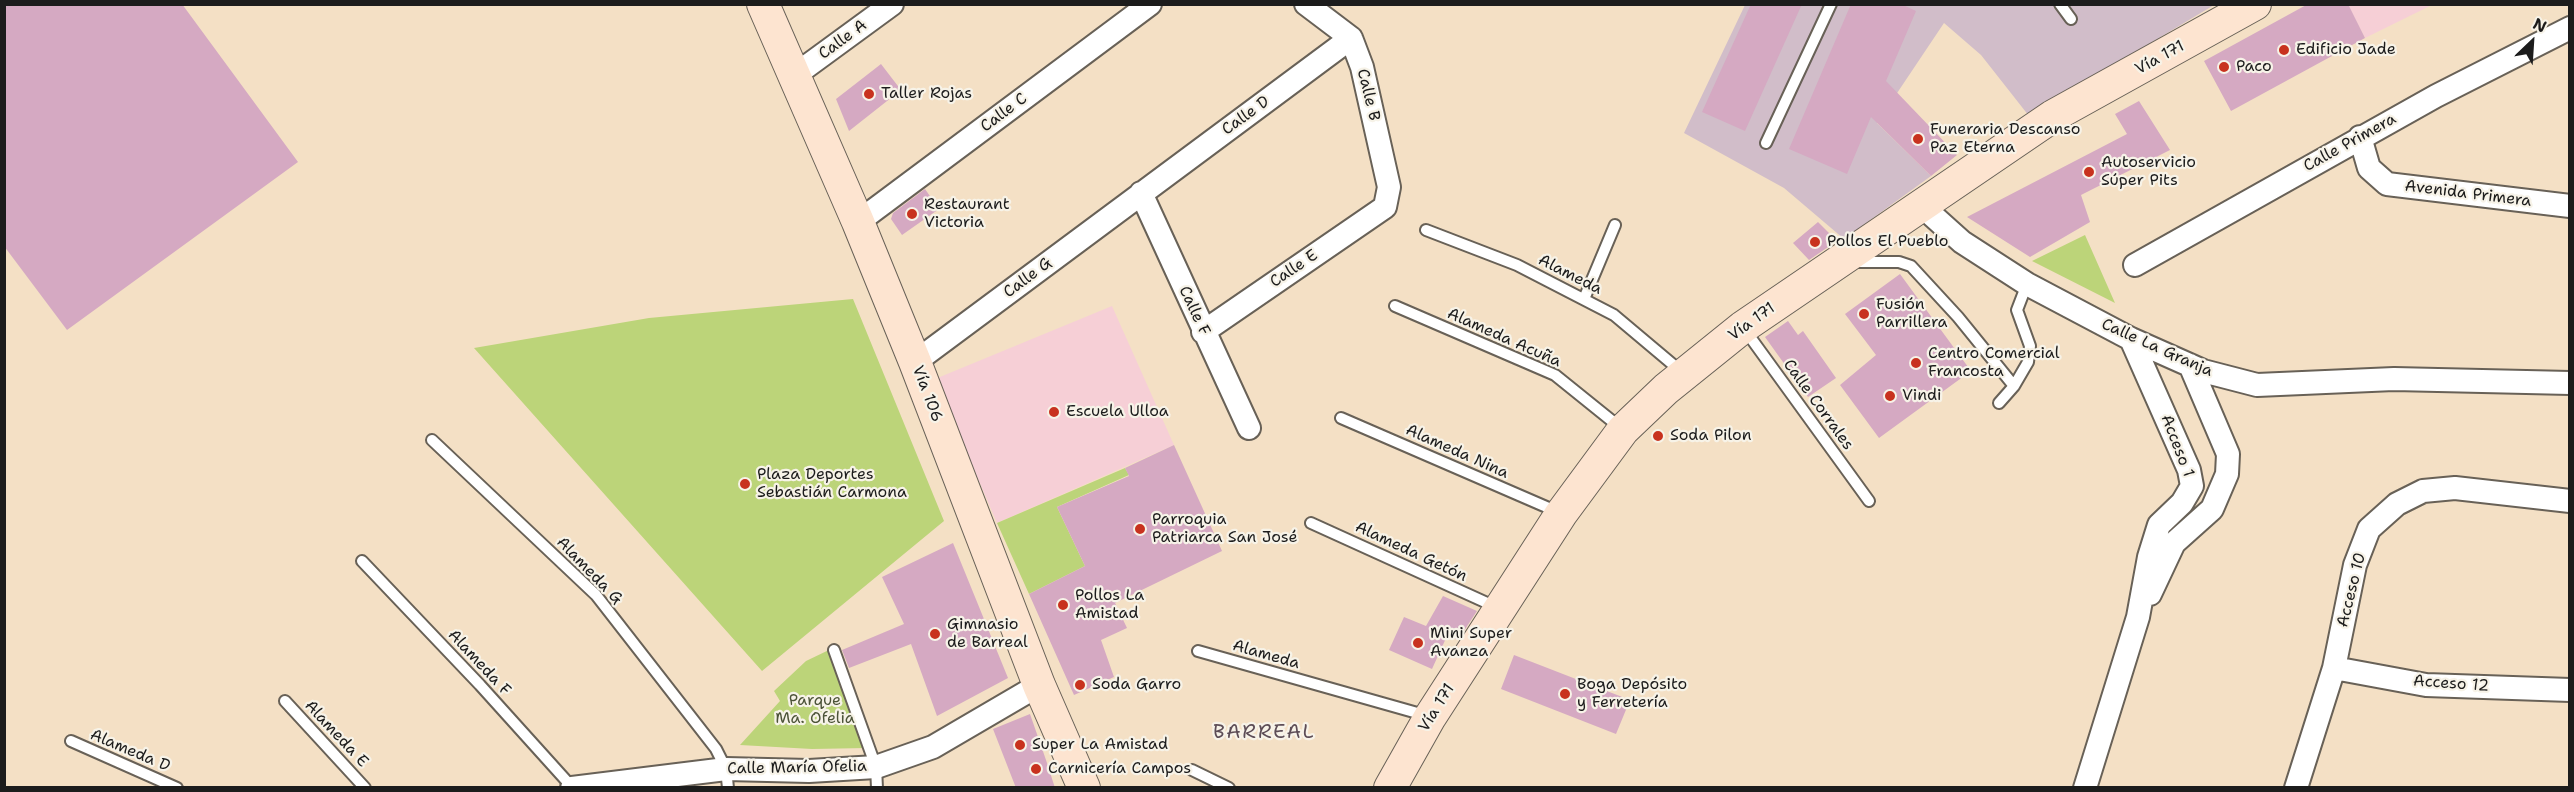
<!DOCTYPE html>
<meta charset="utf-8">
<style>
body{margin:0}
#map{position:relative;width:2574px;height:792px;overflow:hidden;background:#f4e0c5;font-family:"Shantell Sans",sans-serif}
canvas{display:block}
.frame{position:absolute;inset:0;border:6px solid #1c1c1c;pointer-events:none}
.north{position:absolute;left:2502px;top:12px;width:60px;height:60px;-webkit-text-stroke:4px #f7f3e8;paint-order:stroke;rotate:25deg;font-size:16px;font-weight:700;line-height:24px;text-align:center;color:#1c1c1c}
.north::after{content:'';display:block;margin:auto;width:21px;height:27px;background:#1c1c1c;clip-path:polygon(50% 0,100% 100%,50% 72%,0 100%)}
</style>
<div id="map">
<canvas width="2574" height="792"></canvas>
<div class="frame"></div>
<div class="north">N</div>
</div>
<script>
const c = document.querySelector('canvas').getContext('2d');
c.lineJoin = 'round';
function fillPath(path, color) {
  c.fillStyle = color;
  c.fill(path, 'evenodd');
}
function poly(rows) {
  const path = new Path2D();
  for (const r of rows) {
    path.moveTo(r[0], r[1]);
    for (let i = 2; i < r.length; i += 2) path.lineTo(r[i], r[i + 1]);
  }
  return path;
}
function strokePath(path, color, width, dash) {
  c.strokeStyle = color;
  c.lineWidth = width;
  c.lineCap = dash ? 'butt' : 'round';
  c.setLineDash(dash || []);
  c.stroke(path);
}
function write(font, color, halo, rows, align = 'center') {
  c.font = font + ' "Shantell Sans",sans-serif';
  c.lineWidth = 4.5;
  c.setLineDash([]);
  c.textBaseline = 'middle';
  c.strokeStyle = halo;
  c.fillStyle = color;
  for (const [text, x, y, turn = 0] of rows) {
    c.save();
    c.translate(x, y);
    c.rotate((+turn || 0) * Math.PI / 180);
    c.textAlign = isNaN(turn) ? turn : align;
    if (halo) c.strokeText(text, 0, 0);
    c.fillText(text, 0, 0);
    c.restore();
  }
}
fillPath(poly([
 [2348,5,2432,5,2365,38],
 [1112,306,1174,445,997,523,935,379]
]), '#f6cfd6');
fillPath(poly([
 [1745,5,2214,5,2029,116,1981,55,1944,23,1877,123,1931,176,1844,239,1784,188,1684,133]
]), '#d1bdc9');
fillPath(poly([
 [2085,235,2115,303,2032,261],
 [853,299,944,521,762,671,474,348,649,318],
 [1125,468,1129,475,1057,507,1085,566,1029,594,997,523],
 [831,649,867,748,812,749,740,745,780,701,774,691,806,661]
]), '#bcd479');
fillPath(poly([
 [4,4,182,4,298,162,67,330,4,246],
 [1751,4,1802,4,1745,131,1702,112],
 [1851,4,1901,4,1916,11,1886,81,1957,155,1931,176,1871,117,1847,174,1789,149],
 [2308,4,2348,4,2365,38,2231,111,2204,61],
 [881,64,901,90,849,131,836,99],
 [2139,101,2170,150,2081,195,2090,222,2030,257,1967,217,2127,134,2115,114],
 [925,189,939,209,902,235,891,219,893,213],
 [1818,222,1837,241,1809,260,1793,243],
 [1900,274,1971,371,1879,438,1840,385,1876,355,1845,314],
 [1788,321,1798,335,1803,331,1836,378,1808,397,1765,337],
 [1174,445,1222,551,1115,603,1127,628,1101,640,1114,677,1074,695,1029,594,1085,566,1057,507,1129,476,1125,468],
 [953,543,1008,678,937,716,911,644,849,668,842,650,904,624,882,577],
 [1443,596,1477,611,1458,640,1447,636,1432,669,1389,650,1404,617,1426,626],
 [1514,655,1630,700,1616,734,1501,689],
 [1030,714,1046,760,1055,788,1016,788,993,729]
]), '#d5a9c2');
const lane = poly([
 [2060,4,2071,19],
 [1766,143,1831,4],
 [1426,230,1517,265,1614,315,1683,373],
 [1854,262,1899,262,1911,266,1958,317,2014,386],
 [1584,299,1615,225],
 [1395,306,1555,375,1622,429],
 [1745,330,1869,501],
 [1999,403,2014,386,2028,362,2030,346,2017,310,2027,284],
 [1341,418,1558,512],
 [432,440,596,595,716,749,726,769,728,788],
 [1311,523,1496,607],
 [362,561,480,685,572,787],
 [834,650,876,767,877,788],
 [1198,651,1428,716],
 [285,701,365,788],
 [71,741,177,788],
 [1192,770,1229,788]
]);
const street = poly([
 [795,75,892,4],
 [2360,137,2369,168,2387,184,2570,206],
 [1141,193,1249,428],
 [1923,207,1962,242,2027,284,2131,339,2203,371,2257,385,2394,379,2570,383],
 [858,222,1150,4],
 [2135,265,2436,96,2570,28],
 [1203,332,1385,207,1389,187,1362,67,1351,38,1306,4],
 [915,362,1351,38],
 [2150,594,2174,543,2212,509,2227,474,2228,454,2190,365],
 [2334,668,2426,685,2570,690],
 [572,788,726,769,809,771,876,767,933,747,1039,685],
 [2085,788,2138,617,2149,557,2159,525,2182,503,2192,486,2189,470,2131,339],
 [2296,788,2334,668,2355,565,2369,529,2397,504,2423,491,2455,488,2570,501]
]);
const secondary = poly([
 [763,4,858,222,915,362,1039,685,1084,788],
 [1390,788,1430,717,1561,514,1623,430,1666,389,1743,327,2053,116,2255,4]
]);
strokePath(lane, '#686157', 14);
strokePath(street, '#686157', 26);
strokePath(secondary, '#686157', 34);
strokePath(lane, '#fff', 10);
strokePath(street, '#fff', 22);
strokePath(secondary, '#fde4d0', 32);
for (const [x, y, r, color] of [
 [2284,50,6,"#c8321e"],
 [2224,67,6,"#c8321e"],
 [869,94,6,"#c8321e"],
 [1918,139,6,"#c8321e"],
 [2089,172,6,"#c8321e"],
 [912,214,6,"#c8321e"],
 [1815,242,6,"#c8321e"],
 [1864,314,6,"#c8321e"],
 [1916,363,6,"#c8321e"],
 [1890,396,6,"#c8321e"],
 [1054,412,6,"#c8321e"],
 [1658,436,6,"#c8321e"],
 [745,484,6,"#c8321e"],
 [1140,529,6,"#c8321e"],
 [1063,605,6,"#c8321e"],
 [935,634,6,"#c8321e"],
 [1418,643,6,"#c8321e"],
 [1080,685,6,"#c8321e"],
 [1565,694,6,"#c8321e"],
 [1020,745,6,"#c8321e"],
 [1036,769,6,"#c8321e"]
]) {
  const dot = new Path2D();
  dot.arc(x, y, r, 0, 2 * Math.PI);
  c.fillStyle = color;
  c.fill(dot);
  strokePath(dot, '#f7f3e8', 2);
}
write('16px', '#1c1c1c', '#f7f3e8', [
 ["Calle A",843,40,-36],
 ["Vía 171",2160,58,-29],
 ["Calle B",1368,95,76],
 ["Calle C",1004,113,-37],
 ["Calle D",1246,116,-36],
 ["Calle Primera",2350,143,-29],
 ["Avenida Primera",2468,194,7],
 ["Calle E",1294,269,-34],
 ["Alameda",1570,275,27],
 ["Calle G",1028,278,-37],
 ["Calle F",1194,311,65],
 ["Vía 171",1752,322,-36],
 ["Alameda Acuña",1504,338,24],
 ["Calle La Granja",2157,348,24],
 ["Vía 106",927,394,69],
 ["Calle Corrales",1818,405,54],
 ["Acceso 1",2177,446,69],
 ["Alameda Nina",1457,452,24],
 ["Alameda Getón",1411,552,25],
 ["Alameda G",589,571,46],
 ["Acceso 10",2352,590,-76],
 ["Alameda",1266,655,16],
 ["Alameda F",479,663,47],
 ["Acceso 12",2451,684,4],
 ["Vía 171",1437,708,-58],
 ["Alameda E",336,734,47],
 ["Alameda D",130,751,23],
 ["Calle María Ofelia",797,768,-1]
]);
write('16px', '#1c1c1c', '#f7f3e8', [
 ["Edificio Jade",2296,50],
 ["Paco",2236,67],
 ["Taller Rojas",881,94],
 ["Funeraria Descanso",1930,130],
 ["Paz Eterna",1930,148],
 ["Autoservicio",2101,163],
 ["Súper Pits",2101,181],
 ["Restaurant",924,205],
 ["Victoria",924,223],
 ["Pollos El Pueblo",1827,242],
 ["Fusión",1876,305],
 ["Parrillera",1876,323],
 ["Centro Comercial",1928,354],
 ["Francosta",1928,372],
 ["Vindi",1902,396],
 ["Escuela Ulloa",1066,412],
 ["Soda Pilon",1670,436],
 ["Plaza Deportes",757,475],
 ["Sebastián Carmona",757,493],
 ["Parroquia",1152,520],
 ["Patriarca San José",1152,538],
 ["Pollos La",1075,596],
 ["Amistad",1075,614],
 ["Gimnasio",947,625],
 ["de Barreal",947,643],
 ["Mini Super",1430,634],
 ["Avanza",1430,652],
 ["Soda Garro",1092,685],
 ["Boga Depósito",1577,685],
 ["y Ferretería",1577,703],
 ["Super La Amistad",1032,745],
 ["Carnicería Campos",1048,769]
], 'left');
write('16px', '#4c5338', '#f7f3e8', [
 ["Parque",815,701],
 ["Ma. Ofelia",815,719]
]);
c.letterSpacing = '1.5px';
write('20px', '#5d4d56', '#f7f3e8', [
 ["BARREAL",1264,733]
]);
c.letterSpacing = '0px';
</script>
